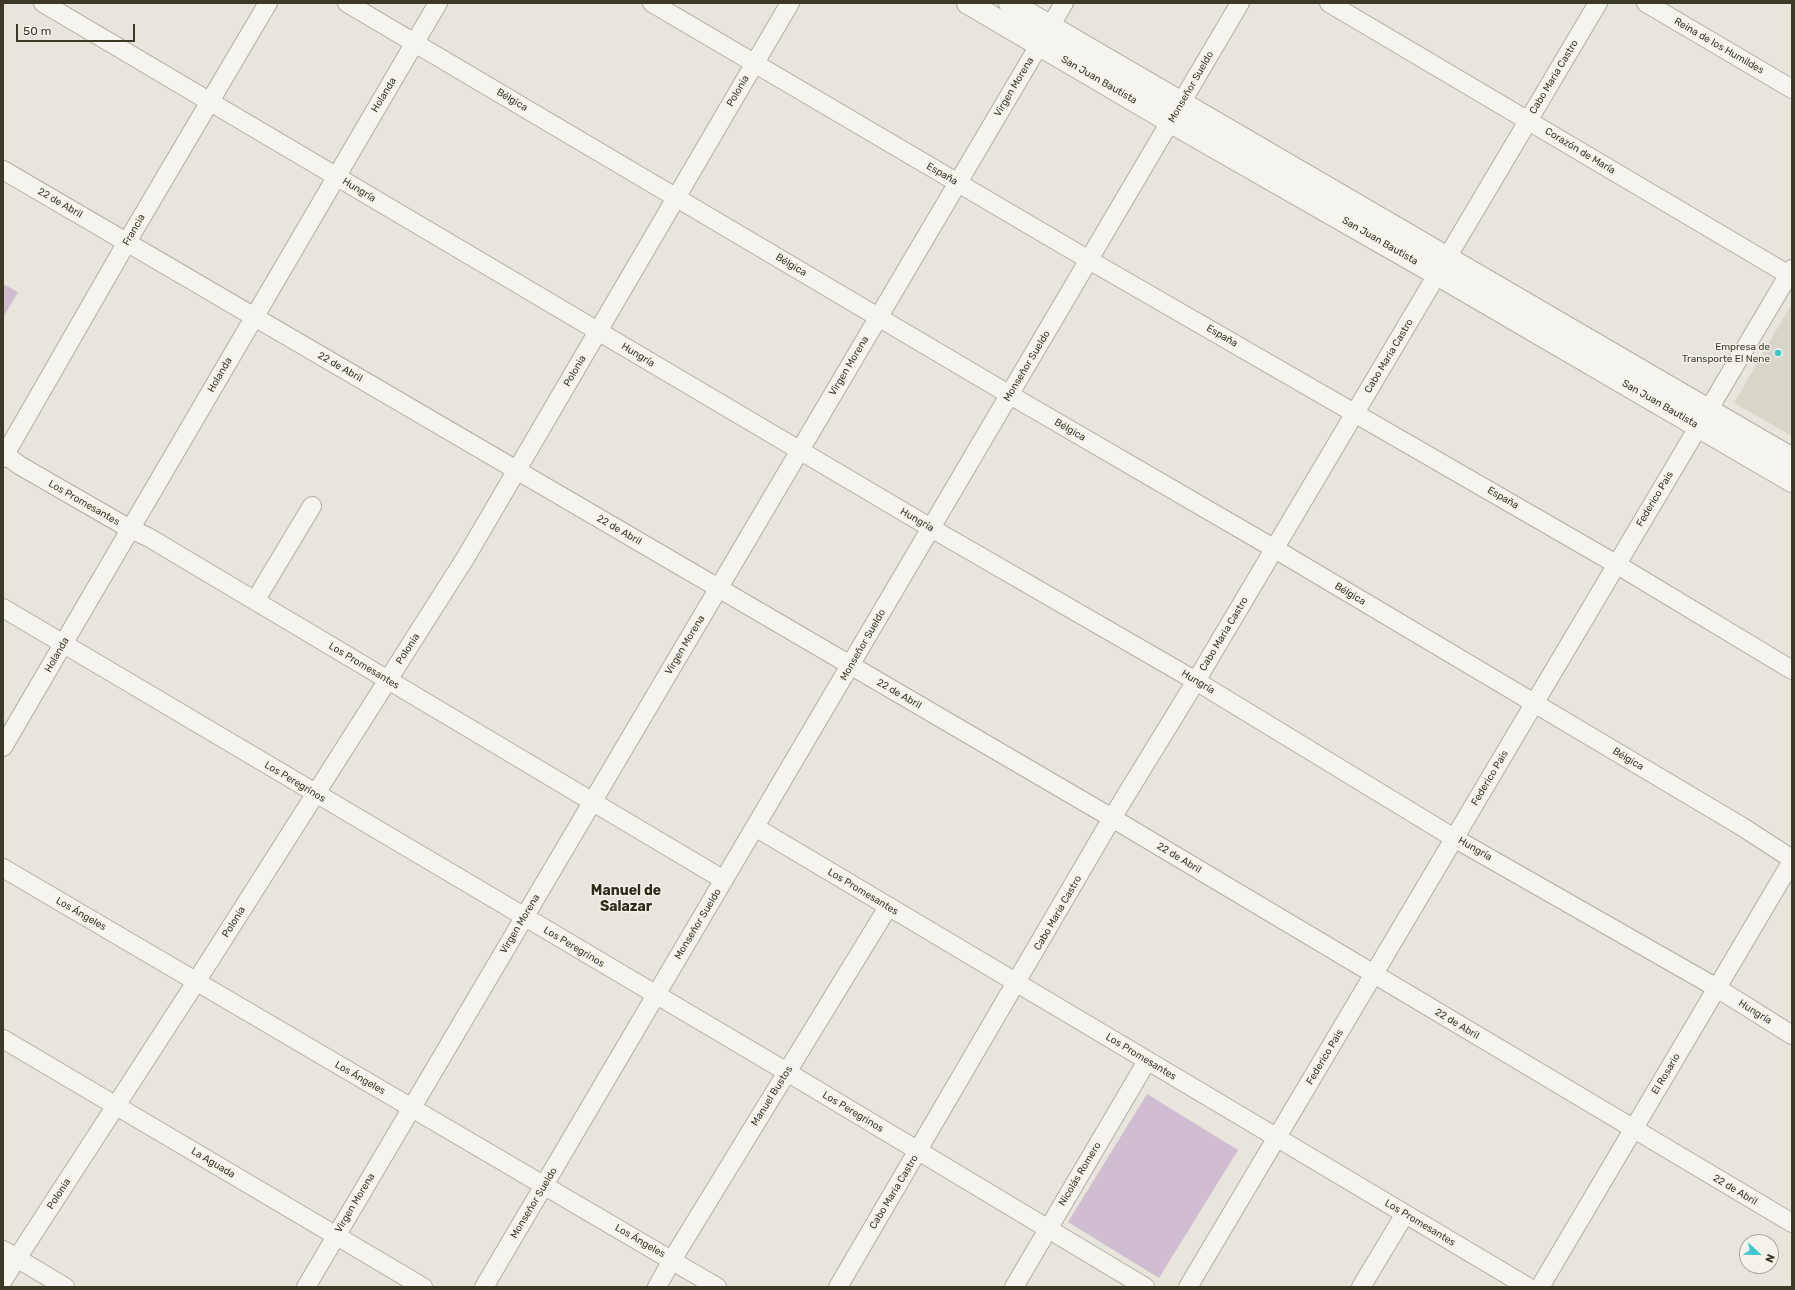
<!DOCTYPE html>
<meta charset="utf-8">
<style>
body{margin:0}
#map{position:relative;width:1795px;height:1290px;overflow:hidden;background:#e7e5dc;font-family:Rubik,sans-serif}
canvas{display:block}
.frame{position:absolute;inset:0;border:4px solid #3d3926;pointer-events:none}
.north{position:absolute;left:1739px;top:1234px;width:40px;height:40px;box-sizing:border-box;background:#f4f2eb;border:1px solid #aba89c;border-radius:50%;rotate:112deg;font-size:11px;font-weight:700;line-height:16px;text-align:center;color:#3d3926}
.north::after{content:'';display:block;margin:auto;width:14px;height:18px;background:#3dc7d0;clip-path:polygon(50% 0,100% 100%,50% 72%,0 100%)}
.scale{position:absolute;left:16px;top:24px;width:119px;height:18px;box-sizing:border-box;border:2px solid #3d3926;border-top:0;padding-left:5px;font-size:12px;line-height:14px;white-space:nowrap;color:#3d3926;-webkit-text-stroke:3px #f4f2eb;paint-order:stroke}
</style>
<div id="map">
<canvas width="1795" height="1290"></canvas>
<div class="frame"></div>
<div class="north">N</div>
<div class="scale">50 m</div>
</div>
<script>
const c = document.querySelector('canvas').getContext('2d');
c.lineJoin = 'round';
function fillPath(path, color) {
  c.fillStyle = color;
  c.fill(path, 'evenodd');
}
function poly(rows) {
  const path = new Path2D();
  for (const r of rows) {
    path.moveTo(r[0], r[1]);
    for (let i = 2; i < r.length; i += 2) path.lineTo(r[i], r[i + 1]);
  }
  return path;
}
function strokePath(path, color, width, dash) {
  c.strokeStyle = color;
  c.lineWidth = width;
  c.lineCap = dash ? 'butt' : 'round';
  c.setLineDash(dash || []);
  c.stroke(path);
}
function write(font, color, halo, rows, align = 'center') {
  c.font = font + ' Rubik,sans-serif';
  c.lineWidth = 3;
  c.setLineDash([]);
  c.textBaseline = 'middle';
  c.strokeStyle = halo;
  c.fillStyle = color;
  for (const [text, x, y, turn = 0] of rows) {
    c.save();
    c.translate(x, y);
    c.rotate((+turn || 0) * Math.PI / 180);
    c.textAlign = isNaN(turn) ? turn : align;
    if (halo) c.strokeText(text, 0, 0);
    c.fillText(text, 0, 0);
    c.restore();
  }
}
fillPath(poly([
 [1792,303,1792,436,1734,403]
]), '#d9d5ca');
fillPath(poly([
 [3,284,18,292,3,318],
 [1147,1094,1238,1150,1159,1278,1068,1222]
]), '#d0bdd1');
const minor = poly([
 [43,3,931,528,1196,681,1454,838,1717,988,1792,1035],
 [347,3,1010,395,1275,549,1741,826,1792,859],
 [652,3,1089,260,1616,564,1792,670],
 [1329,3,1789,275],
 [1646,3,1792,89],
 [3,170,1112,818,1792,1223],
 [3,453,19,465,130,529,148,537,724,880],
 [3,458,127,242,268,3],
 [255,601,312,506],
 [3,608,787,1072,1145,1287],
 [3,747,438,3],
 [755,827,1528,1287],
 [3,868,717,1287],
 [3,1039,423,1287],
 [3,1250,65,1287],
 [3,1280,196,982,466,557,790,3],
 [306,1287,1064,3],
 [484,1287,1240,3],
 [657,1287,672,1260,888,907],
 [838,1287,1112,818,1196,681,1598,3],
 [1014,1287,1147,1061],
 [1188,1287,1792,269],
 [1361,1287,1405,1214],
 [1540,1287,1792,861]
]);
const tertiary = poly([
 [968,3,1171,122,1437,274,1792,481],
 [1010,3,1792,459]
]);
strokePath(minor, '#b1aea2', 20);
strokePath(tertiary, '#b1aea2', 24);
strokePath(minor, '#f5f4ef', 18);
strokePath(tertiary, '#f5f4ef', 22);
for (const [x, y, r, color] of [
 [1778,353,4,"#3dc7d0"]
]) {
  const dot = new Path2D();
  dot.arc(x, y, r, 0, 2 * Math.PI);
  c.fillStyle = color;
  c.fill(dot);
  strokePath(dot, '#f4f2eb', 1.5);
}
write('10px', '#3d3926', '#f4f2eb', [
 ["Reina de los Humildes",1719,46,30],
 ["Cabo Maria Castro",1554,77,-59],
 ["San Juan Bautista",1099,80,30],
 ["Virgen Morena",1014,87,-59],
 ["Monseñor Sueldo",1191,87,-60],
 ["Polonia",738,91,-60],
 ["Holanda",384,95,-59],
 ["Bélgica",512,100,31],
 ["Corazón de María",1580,151,31],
 ["España",942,174,30],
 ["Hungría",359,190,31],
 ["22 de Abril",60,203,30],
 ["Francia",134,230,-60],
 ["San Juan Bautista",1380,241,30],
 ["Bélgica",791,265,31],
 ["España",1222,336,30],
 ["Hungría",638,355,31],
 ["Cabo Maria Castro",1389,356,-59],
 ["Virgen Morena",849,366,-59],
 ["Monseñor Sueldo",1027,366,-59],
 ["22 de Abril",340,367,30],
 ["Polonia",575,371,-60],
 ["Holanda",220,375,-60],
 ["San Juan Bautista",1660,404,30],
 ["Bélgica",1070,430,30],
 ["España",1503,498,30],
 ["Federico Pais",1655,499,-59],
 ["Los Promesantes",84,503,30],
 ["Hungría",917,520,30],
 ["22 de Abril",619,530,30],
 ["Bélgica",1350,594,31],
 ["Cabo Maria Castro",1224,634,-59],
 ["Virgen Morena",685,645,-59],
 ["Monseñor Sueldo",863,645,-60],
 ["Polonia",408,649,-57],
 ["Holanda",57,655,-60],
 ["Los Promesantes",364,666,31],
 ["Hungría",1198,682,31],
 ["22 de Abril",899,694,30],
 ["Bélgica",1628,759,31],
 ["Federico Pais",1490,778,-59],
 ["Los Peregrinos",295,782,31],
 ["Hungría",1475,849,30],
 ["22 de Abril",1179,858,31],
 ["Los Promesantes",863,892,31],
 ["Cabo Maria Castro",1058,913,-60],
 ["Los Ángeles",81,914,30],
 ["Polonia",234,922,-58],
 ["Virgen Morena",520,924,-59],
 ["Monseñor Sueldo",698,924,-59],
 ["Los Peregrinos",574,947,31],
 ["Hungría",1755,1012,32],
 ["22 de Abril",1457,1024,31],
 ["Los Promesantes",1141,1057,31],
 ["Federico Pais",1325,1057,-59],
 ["El Rosario",1666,1074,-59],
 ["Los Ángeles",360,1078,30],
 ["Manuel Bustos",772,1096,-58],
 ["Los Peregrinos",853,1112,31],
 ["La Aguada",213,1163,31],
 ["Nicolás Romero",1080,1174,-59],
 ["22 de Abril",1735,1190,31],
 ["Cabo Maria Castro",894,1192,-59],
 ["Polonia",59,1194,-57],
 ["Virgen Morena",355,1203,-59],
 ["Monseñor Sueldo",534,1203,-59],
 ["Los Promesantes",1420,1223,31],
 ["Los Ángeles",640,1241,30]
]);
write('10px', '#3d3926', '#f4f2eb', [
 ["Empresa de",1770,347],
 ["Transporte El Nene",1770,359]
], 'right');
write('bold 14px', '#2e2b18', '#f4f2eb', [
 ["Manuel de",626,891],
 ["Salazar",626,907]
]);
</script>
